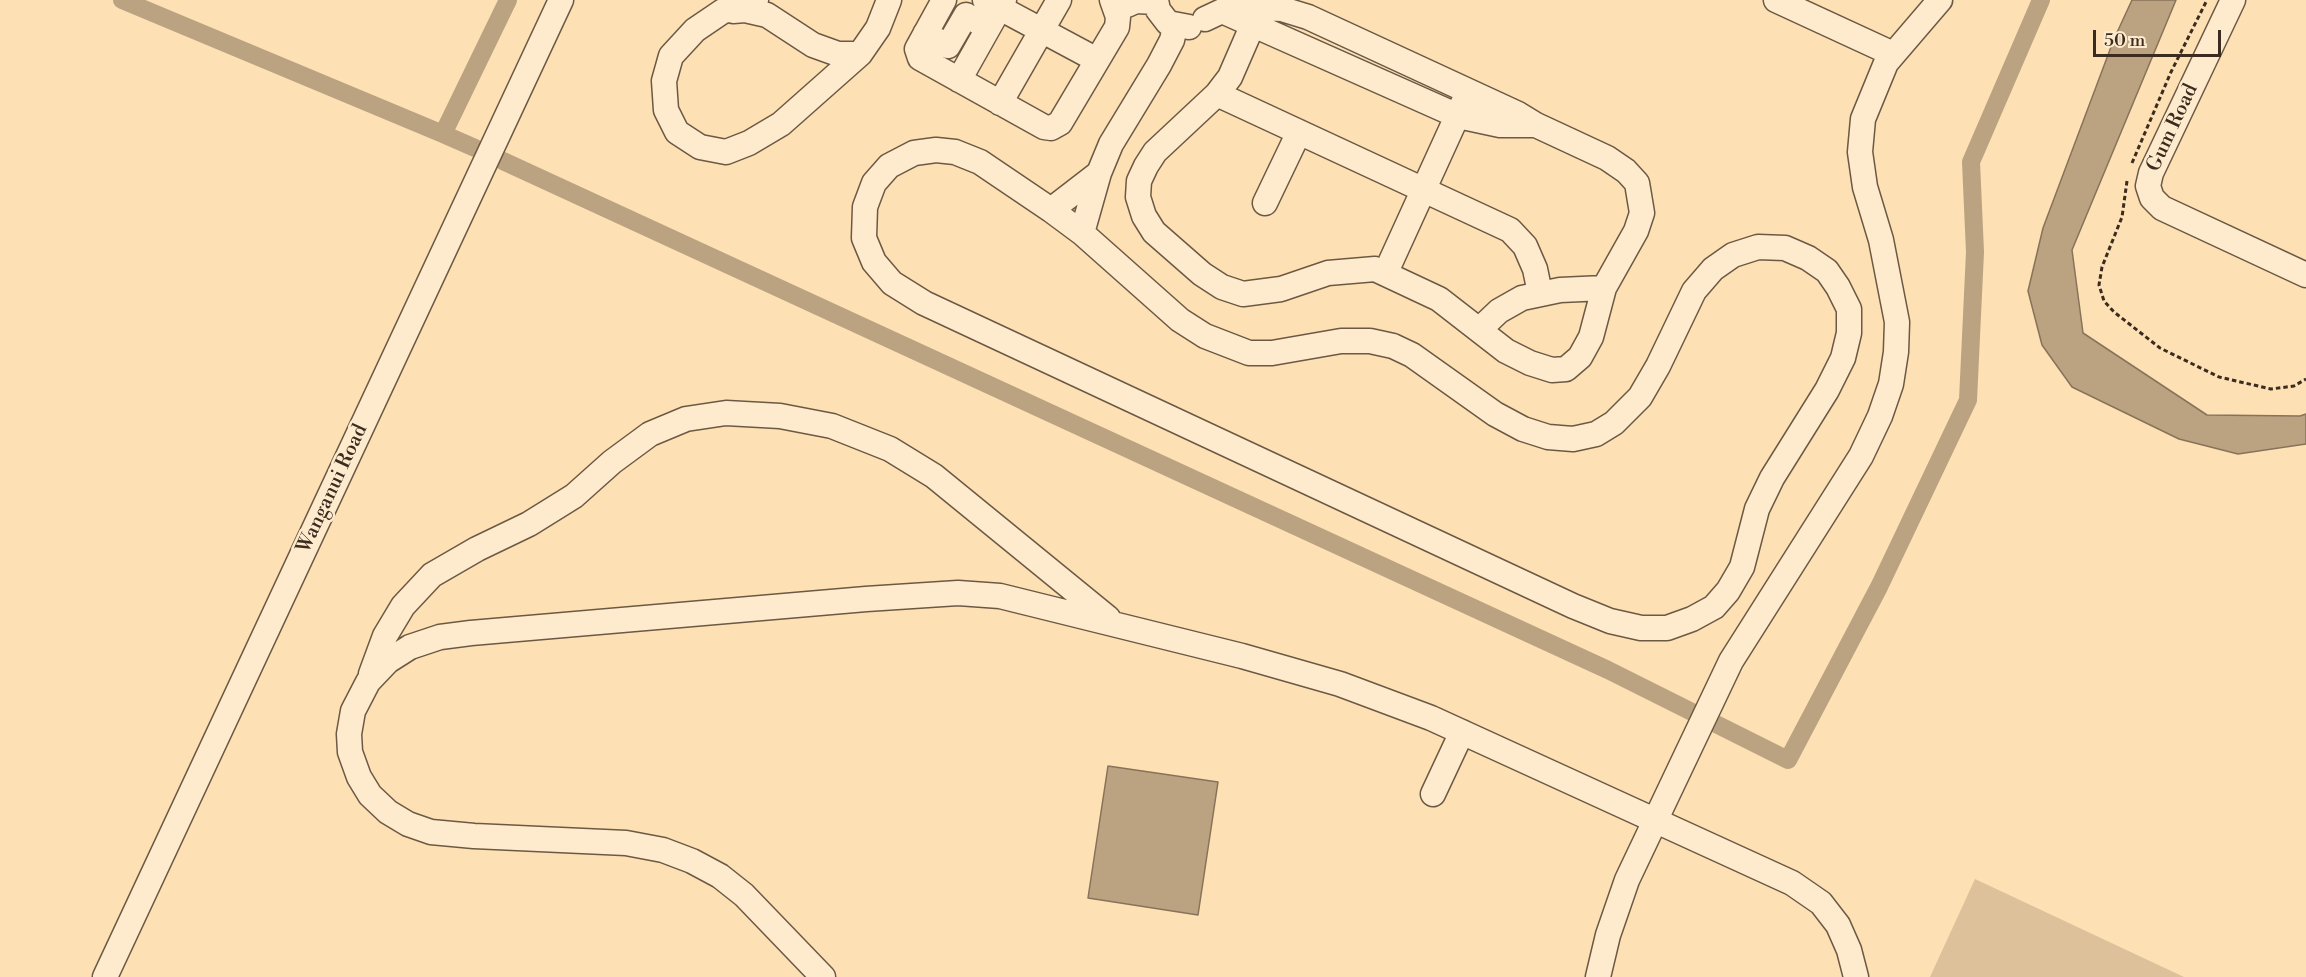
<!DOCTYPE html>
<style>
body{margin:0}
#map{position:relative;width:2306px;height:977px;overflow:hidden;background:#fde0b4;font-family:"Libre Bodoni",serif}
canvas{display:block}
.scale{position:absolute;left:2093px;top:30px;width:128px;height:27px;box-sizing:border-box;border:3px solid #3c2c1f;border-top:0;padding-left:8px;font-size:18px;line-height:21px;white-space:nowrap;color:#3c2c1f;-webkit-text-stroke:4px #feebce;paint-order:stroke}
</style>
<div id="map">
<canvas width="2306" height="977"></canvas>
<div class="scale">50 m</div>
</div>
<script>
const c = document.querySelector('canvas').getContext('2d');
c.lineJoin = 'round';
function fillPath(path, color) {
  c.fillStyle = color;
  c.fill(path, 'evenodd');
}
function poly(rows) {
  const path = new Path2D();
  for (const r of rows) {
    path.moveTo(r[0], r[1]);
    for (let i = 2; i < r.length; i += 2) path.lineTo(r[i], r[i + 1]);
  }
  return path;
}
function strokePath(path, color, width, dash) {
  c.strokeStyle = color;
  c.lineWidth = width;
  c.lineCap = dash ? 'butt' : 'round';
  c.setLineDash(dash || []);
  c.stroke(path);
}
function write(font, color, halo, rows, align = 'center') {
  c.font = font + ' "Libre Bodoni",serif';
  c.lineWidth = 5;
  c.setLineDash([]);
  c.textBaseline = 'middle';
  c.strokeStyle = halo;
  c.fillStyle = color;
  for (const [text, x, y, turn = 0] of rows) {
    c.save();
    c.translate(x, y);
    c.rotate((+turn || 0) * Math.PI / 180);
    c.textAlign = isNaN(turn) ? turn : align;
    if (halo) c.strokeText(text, 0, 0);
    c.fillText(text, 0, 0);
    c.restore();
  }
}
fillPath(poly([
 [1975,879,2184,977,1930,977]
]), '#dcc19b');
const water = poly([
 [2132,0,2176,0,2072,250,2083,333,2207,415,2300,416,2306,414,2306,444,2238,454,2179,439,2072,387,2042,345,2028,291,2043,228,2114,39,2132,0],
 [1108,766,1218,782,1198,915,1088,898,1108,766]
]);
fillPath(water, '#bba381');
strokePath(water, '#88735a', 1.5);
strokePath(poly([
 [122,0,443,134,508,0],
 [443,134,475,148],
 [503,161,1608,670,1788,760,1879,587,1968,400,1975,252,1971,162,2041,0]
]), '#bba381', 18);
const minor = poly([
 [756,0,723,11,695,30,671,56,664,81,666,110,677,132,700,147,726,152,749,143,781,124,860,54,878,28,889,0],
 [944,0,917,49,920,58,1044,127,1051,128,1060,123,1117,27,1118,17,1112,0],
 [985,0,1097,60],
 [1113,0,1127,5,1136,1,1156,2],
 [1156,0,1158,10,1168,23,1189,27],
 [1239,0,1260,8,1282,9,1308,17,1518,114,1536,125,1607,158,1626,171,1637,183,1642,213,1636,231,1604,288,1591,337,1580,357,1566,369,1552,370,1530,363,1506,351,1439,299,1375,269,1328,273,1281,289,1243,294,1222,287,1202,274,1154,232,1144,216,1138,197,1139,181,1146,166,1155,152,1217,94,1230,77,1260,8],
 [1776,0,1893,54],
 [2233,0,2151,173,2148,186,2152,198,2162,208,2306,275],
 [733,11,745,10,767,15,813,45,838,54,860,54],
 [1205,19,1222,11,1458,116,1500,125,1536,125],
 [925,34,948,46,966,15,988,28],
 [959,80,1004,0],
 [1217,94,1510,230,1525,246,1535,269,1540,293],
 [1000,103,1059,0],
 [936,150,955,152,980,162,1051,210,1082,233,1180,320,1205,336,1249,353,1272,353,1341,341,1370,341,1393,346,1412,355,1495,414,1523,429,1548,437,1573,439,1596,434,1614,423,1640,397,1658,366,1694,291,1713,269,1733,255,1758,247,1785,248,1808,258,1827,271,1838,287,1849,309,1849,333,1843,358,1827,390,1772,478,1757,509,1742,567,1728,591,1714,607,1692,619,1667,628,1641,628,1610,621,1573,606,924,303,892,283,874,262,864,238,865,207,874,183,889,166,914,153,936,150],
 [1265,203,1299,132],
 [1051,210,1099,173],
 [1082,233,1099,173,1111,144,1159,65,1172,40,1175,27],
 [1386,272,1464,101],
 [1480,329,1499,311,1522,298,1560,290,1604,288],
 [371,674,385,636,403,606,432,575,477,549,529,524,574,496,612,462,650,434,686,419,726,413,780,416,832,426,890,449,934,476,1108,618],
 [1433,794,1462,732],
 [105,977,561,0],
 [823,977,744,895,720,876,692,861,663,850,626,843,474,836,431,832,408,824,388,812,370,795,359,777,350,752,349,734,353,711,368,682,388,661,410,647,440,637,471,633,866,599,958,593,1000,596,1242,656,1340,684,1431,718,1792,883,1821,903,1838,925,1849,950,1856,977],
 [1598,977,1608,935,1627,880,1731,661,1861,456,1880,416,1891,384,1896,352,1897,322,1881,240,1865,187,1860,152,1863,119,1886,63,1940,0]
]);
strokePath(minor, '#6c5944', 27);
strokePath(poly([
 [2132,163,2171,72,2207,0],
 [2127,181,2122,217,2102,267,2099,285,2104,301,2114,312,2160,348,2219,377,2271,389,2294,386,2306,379]
]), '#3c2c1f', 3, [4.5, 3]);
strokePath(minor, '#feebce', 24);
write('20px', '#3c2c1f', '#feebce', [
 ["Gum Road",2173,128,-65],
 ["Wanganui Road",333,489,-65]
]);
</script>
